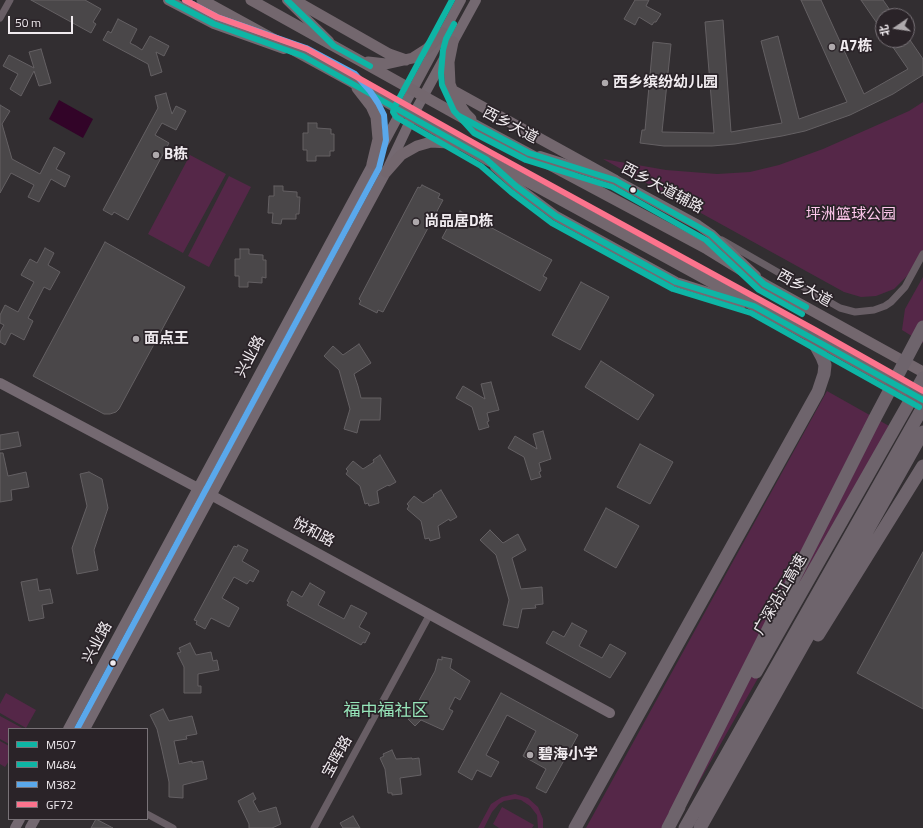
<!DOCTYPE html>
<meta charset="utf-8">
<style>
body{margin:0}
#map{position:relative;width:923px;height:828px;overflow:hidden;background:#322e31;font-family:"Titillium Web","Noto Sans SC",sans-serif}
canvas{display:block}
.legend{position:absolute;left:8px;top:728px;width:140px;height:92px;box-sizing:border-box;background:#2a2328;border:1px solid #797378;margin:0;padding:5px 7px;list-style:none;font-size:12px;color:#f0ebef}
.legend li{display:flex;align-items:center;gap:8px;height:20px}
.legend b{width:20px;border:1px solid #797378}
.north{position:absolute;left:875px;top:8px;width:40px;height:40px;box-sizing:border-box;background:#2a2328;border:1px solid #797378;border-radius:50%;rotate:257deg;font-size:11px;font-weight:700;line-height:16px;text-align:center;color:#f0ebef}
.north::after{content:'';display:block;margin:auto;width:14px;height:18px;background:#aea9ac;clip-path:polygon(50% 0,100% 100%,50% 72%,0 100%)}
.scale{position:absolute;left:8px;top:16px;width:65px;height:18px;box-sizing:border-box;border:2px solid #f0ebef;border-top:0;padding-left:5px;font-size:12px;line-height:14px;white-space:nowrap;color:#f0ebef;-webkit-text-stroke:3px #2a2328;paint-order:stroke}
</style>
<div id="map">
<canvas width="923" height="828"></canvas>
<ul class="legend">
<li><b style="height:5px;background:#0eb5a5"></b>M507</li>
<li><b style="height:5px;background:#0eb5a5"></b>M484</li>
<li><b style="height:5px;background:#5aa8eb"></b>M382</li>
<li><b style="height:5px;background:#fc738d"></b>GF72</li>
</ul>
<div class="north">北</div>
<div class="scale">50 m</div>
</div>
<script>
const c = document.querySelector('canvas').getContext('2d');
c.lineJoin = 'round';
function fillPath(path, color) {
  c.fillStyle = color;
  c.fill(path, 'evenodd');
}
function poly(rows) {
  const path = new Path2D();
  for (const r of rows) {
    path.moveTo(r[0], r[1]);
    for (let i = 2; i < r.length; i += 2) path.lineTo(r[i], r[i + 1]);
  }
  return path;
}
function strokePath(path, color, width, dash) {
  c.strokeStyle = color;
  c.lineWidth = width;
  c.lineCap = dash ? 'butt' : 'round';
  c.setLineDash(dash || []);
  c.stroke(path);
}
function write(font, color, halo, rows, align = 'center') {
  c.font = font + ' "Titillium Web","Noto Sans SC",sans-serif';
  c.lineWidth = 3.5;
  c.setLineDash([]);
  c.textBaseline = 'middle';
  c.strokeStyle = halo;
  c.fillStyle = color;
  for (const [text, x, y, turn = 0] of rows) {
    c.save();
    c.translate(x, y);
    c.rotate((+turn || 0) * Math.PI / 180);
    c.textAlign = isNaN(turn) ? turn : align;
    if (halo) c.strokeText(text, 0, 0);
    c.fillText(text, 0, 0);
    c.restore();
  }
}
fillPath(poly([
 [923,102,923,252,914,269,894,289,876,296,861,297,844,292,603,159,666,170,717,174,750,172,779,165,823,149,909,111],
 [190,155,226,174,183,253,148,234],
 [229,176,251,187,209,267,188,256],
 [923,277,923,343,902,330,905,309],
 [827,391,898,431,673,828,586,828],
 [6,693,36,710,26,728,0,713,0,704],
 [0,716,24,729,9,729,9,744,0,739],
 [0,741,9,746,9,761,5,767,0,764],
 [515,794,528,798,538,807,543,819,543,828,538,828,537,815,530,806,521,800,515,799,504,801,499,804,492,812,484,828,478,828,491,804,502,797],
 [502,807,534,825,532,828,499,828,493,824]
]), '#552748');
fillPath(poly([
 [59,100,93,119,83,138,49,119]
]), '#320428');
const building = poly([
 [31,0,85,0,101,9,93,22,96,24,91,33,31,0],
 [635,0,649,0,646,6,661,14,656,22,654,22,652,25,639,17,635,25,624,19,635,0],
 [801,0,821,0,864,94,908,69,888,40,910,40,923,59,923,75,893,94,850,115,805,131,782,136,735,144,712,146,664,146,640,143,642,130,645,130,653,42,671,44,662,132,714,133,705,22,723,20,731,132,782,123,761,41,778,36,799,119,847,102,801,0],
 [861,0,883,0,894,16,883,16,883,32,861,0],
 [118,19,137,29,130,43,136,46,142,50,150,36,169,46,164,56,156,52,162,72,151,76,148,64,103,40,108,31,111,33,118,19],
 [41,49,51,83,39,86,34,71,21,96,10,89,18,74,3,66,9,55,34,68,29,52,41,49],
 [166,93,172,114,176,106,186,111,176,130,162,123,155,135,169,143,128,220,114,212,112,215,103,210,158,108,155,96,166,93],
 [0,105,10,111,2,124,12,159,40,174,54,147,65,153,56,169,70,176,65,187,51,179,39,202,28,197,34,185,11,173,0,193,0,105],
 [308,123,317,123,317,128,331,129,331,134,334,134,334,151,330,151,330,156,316,156,316,161,307,161,307,150,303,150,303,133,308,133,308,123],
 [422,185,440,194,438,198,443,200,383,312,378,310,377,313,359,304,361,301,359,299,418,187,420,188,422,185],
 [274,186,283,186,283,191,297,192,297,197,300,197,299,214,296,214,296,219,282,219,281,224,272,223,273,213,268,213,269,196,274,196,274,186],
 [460,211,552,260,543,276,547,278,540,291,442,238,449,225,452,227,460,211],
 [105,242,185,287,119,409,116,412,110,414,104,414,33,376,105,242],
 [45,248,54,253,48,265,60,272,50,290,44,287,28,318,33,321,24,340,11,333,5,345,0,342,0,332,4,325,0,323,0,315,5,305,18,312,34,282,21,275,30,259,37,263,45,248],
 [240,249,249,249,249,254,263,255,263,260,266,260,266,278,262,277,262,283,248,282,248,287,239,287,239,276,235,276,235,259,240,259,240,249],
 [581,282,609,297,580,350,552,335,581,282],
 [359,344,371,363,354,374,358,386,361,398,381,398,380,420,360,420,357,433,344,429,350,409,339,370,324,356,333,346,343,355,359,344],
 [601,361,654,395,638,420,585,387,601,361],
 [491,382,499,410,487,413,489,421,487,422,489,427,479,430,472,407,456,398,463,386,485,399,481,384,491,382],
 [543,431,551,459,539,463,541,471,539,472,541,477,531,480,524,457,508,448,515,436,537,449,533,434,543,431],
 [18,432,21,446,0,450,0,435,18,432],
 [640,444,673,462,650,504,617,487,640,444],
 [0,453,3,453,8,476,26,472,29,487,11,490,12,500,0,502,0,453],
 [380,455,396,482,389,486,388,485,377,491,379,503,369,506,368,503,365,504,360,486,346,474,348,471,346,469,353,461,363,469,374,462,373,460,380,455],
 [89,472,102,479,108,508,94,550,98,570,77,574,72,548,87,506,80,474,89,472],
 [441,490,457,517,450,521,449,519,438,526,440,538,430,541,429,538,425,539,421,521,407,509,409,506,407,504,414,496,423,503,434,496,433,495,441,490],
 [606,508,639,526,616,568,584,550,606,508],
 [490,530,503,543,518,534,526,550,512,558,521,589,542,587,543,604,535,605,536,608,522,609,518,628,503,625,509,600,496,555,480,540,490,530],
 [238,545,248,550,242,561,259,571,253,582,250,580,247,584,234,577,222,598,239,608,229,627,211,618,205,629,196,624,197,621,194,620,234,546,237,547,238,545],
 [923,552,923,709,857,673,923,552],
 [37,579,39,591,50,589,53,603,42,605,44,618,29,621,21,582,37,579],
 [310,583,325,592,318,605,344,619,351,605,367,613,359,627,370,633,365,643,363,642,361,645,287,605,289,602,287,601,292,591,302,597,310,583],
 [572,623,587,631,579,646,591,652,602,658,610,644,626,653,610,678,546,643,553,631,564,637,572,623],
 [190,643,196,655,211,652,213,661,217,660,219,670,198,674,198,686,201,686,201,693,184,693,184,667,177,653,181,652,179,648,190,643],
 [442,657,452,659,450,668,470,681,460,700,455,697,449,709,453,711,443,730,421,720,415,726,408,719,410,718,407,714,416,706,435,671,438,659,442,660,442,657],
 [501,693,578,735,546,793,536,788,546,769,523,756,536,731,507,715,486,755,499,762,491,777,477,770,472,780,458,772,501,693],
 [163,709,169,721,192,716,197,734,186,736,187,739,174,741,179,764,192,761,192,763,203,761,207,779,183,785,183,798,169,797,169,782,162,750,157,729,150,715,163,709],
 [392,750,396,759,412,758,412,759,419,758,421,775,400,778,402,794,392,795,392,793,388,793,385,769,380,758,384,756,383,754,392,750],
 [253,793,256,799,253,801,259,812,276,807,281,824,272,828,249,828,249,824,238,801,253,793],
 [353,816,360,828,343,828,340,823,353,816],
 [96,819,113,828,91,828,96,819]
]);
fillPath(building, '#4a4749');
strokePath(building, '#646063', 1);
strokePath(poly([
 [0,18,10,0],
 [722,240,840,308,855,312,874,310,885,306,891,302,905,287,923,254],
 [147,814,173,828],
 [314,828,430,614]
]), '#685e65', 7);
strokePath(poly([
 [168,0,214,24,284,49],
 [287,0,329,41],
 [540,156,615,180,698,225,711,234,756,276],
 [495,167,516,186,556,216,676,282,743,303],
 [0,383,211,495,610,713],
 [68,729,461,0],
 [85,729,386,172,412,117,476,0],
 [15,828,20,819],
 [30,828,35,819]
]), '#746971', 10);
strokePath(poly([
 [202,0,350,81,486,159,811,337,923,400],
 [251,0,479,127,707,249,764,284,923,372],
 [294,0,389,54,406,60],
 [453,42,449,62,450,84,456,99,466,114,471,119],
 [368,62,386,64,413,58,427,49,443,33],
 [357,88,371,106,376,117,378,139,372,164],
 [452,90,615,180],
 [386,172,401,155,417,146,431,142,449,143,456,145]
]), '#73676e', 11);
strokePath(poly([
 [818,635,923,466],
 [756,672,923,378],
 [675,814,874,420,923,327],
 [575,828,818,392,824,374,825,365,822,357,811,337],
 [668,828,679,807],
 [685,828,923,407],
 [700,828,923,432]
]), '#6e646c', 13);
strokePath(poly([
 [168,0,214,24,303,56,486,159,516,186,556,216,676,282,754,306,923,400],
 [287,0,334,46,370,66],
 [459,116,529,153,615,180,711,234,764,284,806,307]
]), '#0eb5a5', 6);
strokePath(poly([
 [452,0,394,108,393,112,396,117,481,166,511,192,552,223,673,289,751,313,919,407],
 [454,24,446,39,443,50,441,73,442,85,454,111,474,133,526,160,612,187,706,240,759,290,802,314]
]), '#0eb5a5', 6);
strokePath(poly([
 [77,729,379,168,386,140,384,115,378,103,370,91,355,74,306,48,217,17,185,0]
]), '#5aa8eb', 6);
strokePath(poly([
 [185,0,217,17,307,49,490,152,815,330,923,391]
]), '#fc738d', 6);
for (const [x, y, r, color] of [
 [832,47,4,"#aea9ac"],
 [605,83,4,"#aea9ac"],
 [156,155,4,"#aea9ac"],
 [633,190,3.5,"#f0ebef"],
 [416,222,4,"#aea9ac"],
 [136,339,4,"#aea9ac"],
 [113,663,3.5,"#f0ebef"],
 [530,755,4,"#aea9ac"]
]) {
  const dot = new Path2D();
  dot.arc(x, y, r, 0, 2 * Math.PI);
  c.fillStyle = color;
  c.fill(dot);
  strokePath(dot, '#2a2328', 1.5);
}
write('bold 15px', '#f0ebef', '#2a2328', [
 ["A7栋",840,47],
 ["西乡缤纷幼儿园",613,83],
 ["B栋",164,155],
 ["尚品居D栋",424,222],
 ["面点王",144,339],
 ["碧海小学",538,755]
], 'left');
write('15px', '#f0ebef', '#2a2328', [
 ["西乡大道",510,126,28],
 ["西乡大道辅路",662,189,28],
 ["西乡大道",804,289,29],
 ["兴业路",251,357,-62],
 ["悦和路",313,533,28],
 ["广深沿江高速",781,595,-60],
 ["兴业路",98,643,-62],
 ["宝晖路",338,757,-61]
]);
write('15px', '#ffc8ed', '#2a2328', [
 ["坪洲篮球公园",851,215]
]);
write('17px', '#96e5b9', '#2a2328', [
 ["福中福社区",386,712]
]);
</script>
